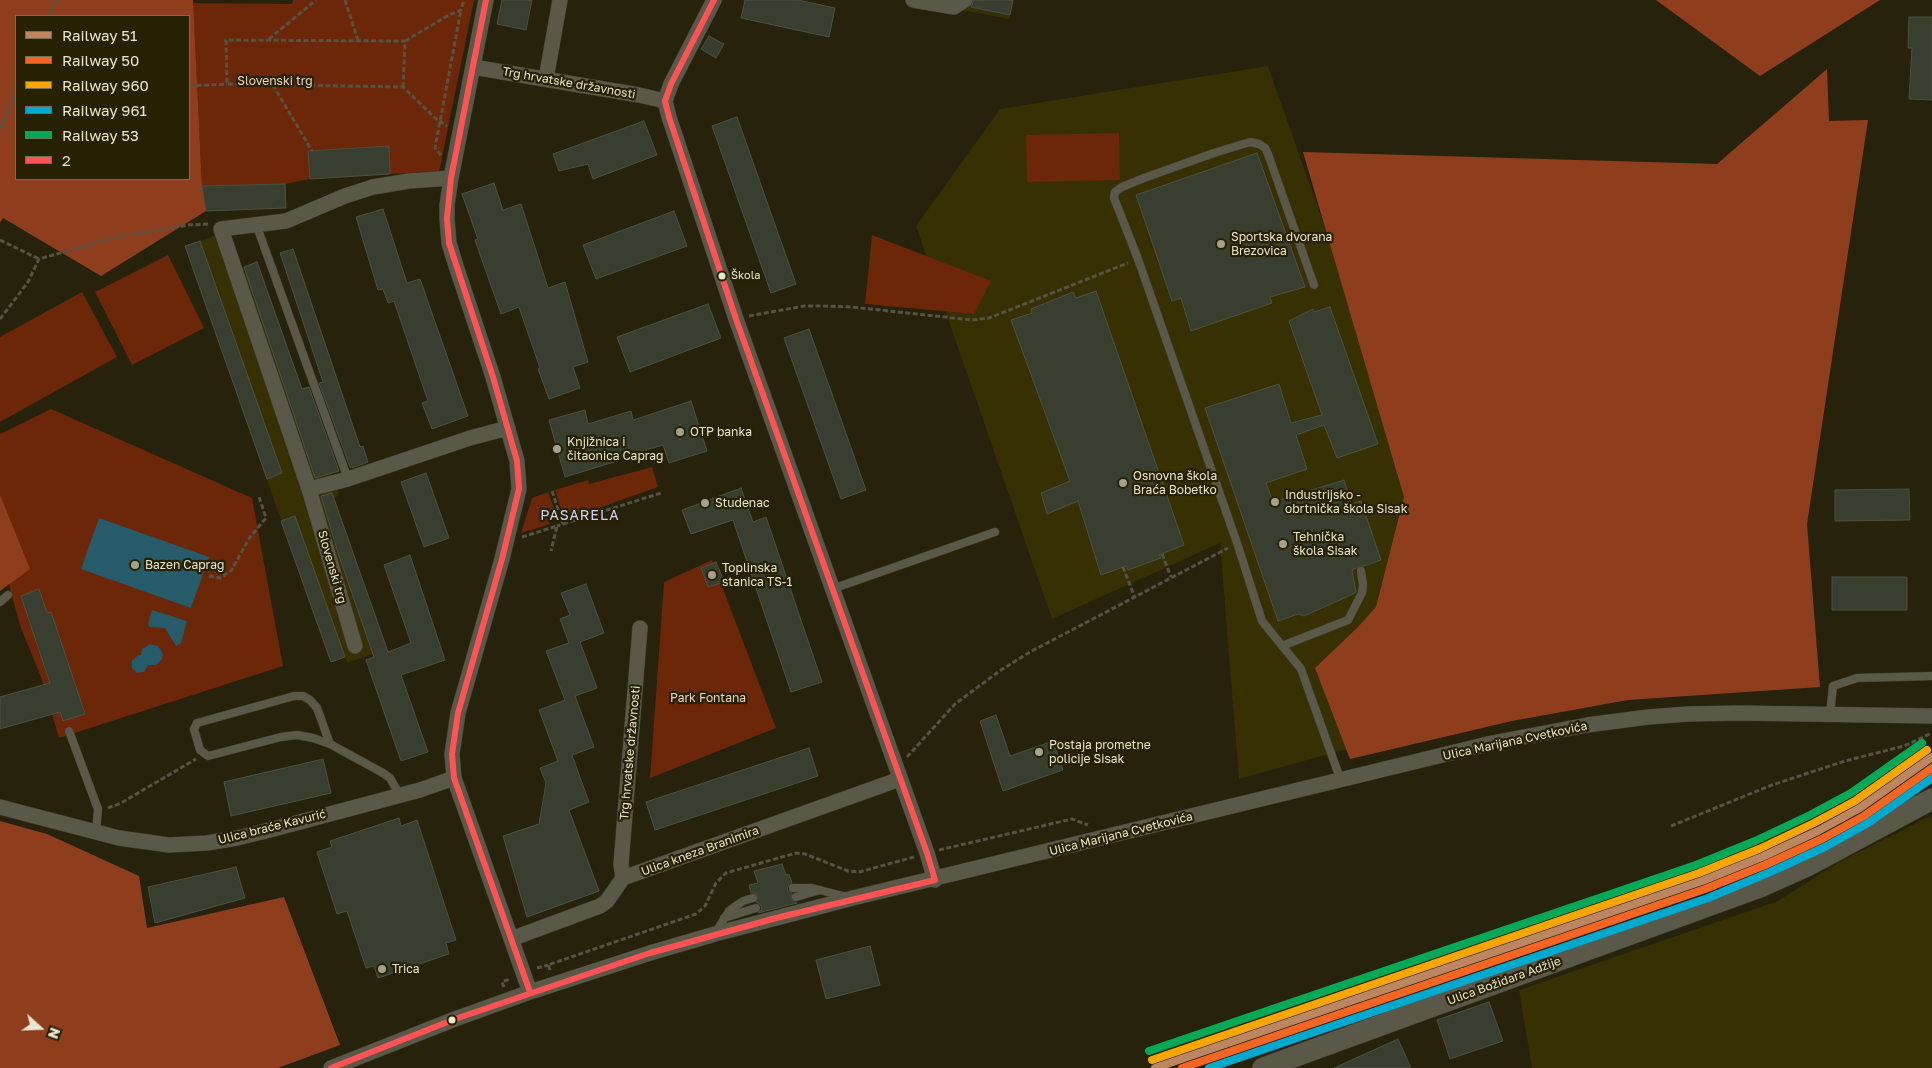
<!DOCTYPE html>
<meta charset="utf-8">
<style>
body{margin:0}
#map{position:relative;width:1932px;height:1068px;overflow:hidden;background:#26220c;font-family:"Golos Text",sans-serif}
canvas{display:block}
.legend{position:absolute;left:15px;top:15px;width:175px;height:165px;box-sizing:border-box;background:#262103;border:1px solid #747055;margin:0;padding:6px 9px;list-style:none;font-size:15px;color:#e9e6d0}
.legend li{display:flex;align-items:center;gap:10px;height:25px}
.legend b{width:25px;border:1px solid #747055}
.north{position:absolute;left:15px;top:1003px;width:50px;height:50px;-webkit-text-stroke:4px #262103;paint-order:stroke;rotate:110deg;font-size:14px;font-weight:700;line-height:20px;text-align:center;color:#e9e6d0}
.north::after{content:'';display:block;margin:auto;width:18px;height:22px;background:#e9e6d0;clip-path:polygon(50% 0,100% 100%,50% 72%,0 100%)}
</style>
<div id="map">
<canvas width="1932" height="1068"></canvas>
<ul class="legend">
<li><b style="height:6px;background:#bb8660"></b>Railway 51</li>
<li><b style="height:6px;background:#f26522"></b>Railway 50</li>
<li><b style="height:6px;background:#f7a600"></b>Railway 960</li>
<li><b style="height:6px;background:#00a9ce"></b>Railway 961</li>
<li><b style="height:6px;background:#06aa56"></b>Railway 53</li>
<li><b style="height:6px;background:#ff5353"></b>2</li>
</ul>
<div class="north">N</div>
</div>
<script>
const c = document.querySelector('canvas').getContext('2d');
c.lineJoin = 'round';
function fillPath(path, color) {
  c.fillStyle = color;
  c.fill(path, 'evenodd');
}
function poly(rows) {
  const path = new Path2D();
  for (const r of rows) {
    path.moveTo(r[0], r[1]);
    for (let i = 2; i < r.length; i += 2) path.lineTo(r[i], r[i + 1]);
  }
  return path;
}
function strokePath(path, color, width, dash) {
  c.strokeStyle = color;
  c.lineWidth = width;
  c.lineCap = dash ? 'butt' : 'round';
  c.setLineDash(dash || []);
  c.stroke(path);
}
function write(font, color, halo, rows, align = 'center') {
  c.font = font + ' "Golos Text",sans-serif';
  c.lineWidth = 4.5;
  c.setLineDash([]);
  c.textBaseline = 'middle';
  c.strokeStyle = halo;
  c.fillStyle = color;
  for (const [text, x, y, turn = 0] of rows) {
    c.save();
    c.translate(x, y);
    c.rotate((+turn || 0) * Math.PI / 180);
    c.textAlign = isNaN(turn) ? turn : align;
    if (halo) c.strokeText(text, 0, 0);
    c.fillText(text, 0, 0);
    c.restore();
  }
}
fillPath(poly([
 [910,0,1013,0,1009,19],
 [1268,66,1418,491,1354,747,1239,779,1220,543,1052,619,916,226,1000,109],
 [223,233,236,270,257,262,339,495,334,498,387,649,347,663,345,657,331,662,185,246],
 [1932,815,1932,1068,1532,1068,1519,990,1778,901,1839,862]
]), '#373002');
fillPath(poly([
 [293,0,474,0,439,172,390,174,389,147,308,151,310,179,285,184,202,186,193,3,292,4],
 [1119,133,1120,180,1027,182,1026,135],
 [872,235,991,281,974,314,865,304],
 [168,255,204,328,132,365,95,292],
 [82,292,117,357,0,422,0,337],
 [51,409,252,498,283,666,59,738,41,677,21,628,11,593,0,537,0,434],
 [652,467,658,487,565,520,555,490,588,480,589,484],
 [548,492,556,514,547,517,550,524,521,533,532,498],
 [712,560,776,728,650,778,664,582]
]), '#6b2708');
fillPath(poly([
 [0,0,193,0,202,186,206,211,101,276,3,218,0,223],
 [16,16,189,16,189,179,16,179],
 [1656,0,1880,0,1760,76],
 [1827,69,1829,121,1868,120,1807,524,1820,687,1628,700,1512,721,1350,759,1315,668,1358,627,1376,607,1404,497,1303,152,1717,164],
 [0,495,30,569,0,591],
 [0,821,47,834,139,876,147,928,284,897,340,1045,278,1068,0,1068]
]), '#8f3e1d');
fillPath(poly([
 [99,518,209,557,191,608,81,569],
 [152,610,187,621,181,643,176,646,165,628,150,627,148,624],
 [150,644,158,646,163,654,162,659,156,665,148,665,144,672,137,673,132,668,132,661,137,656,141,655,142,649]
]), '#265b69');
const building = poly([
 [502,0,532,0,526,30,497,24,502,0],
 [745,0,798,0,835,8,829,37,741,18,745,0],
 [974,0,1013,0,1010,15,971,7,974,0],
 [1909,17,1932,17,1932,100,1909,99,1912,48,1908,48,1909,17],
 [709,36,724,44,716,58,701,49,709,36],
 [737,117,796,284,771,293,712,126,737,117],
 [644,121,657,155,593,179,588,164,559,171,553,154,644,121],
 [389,146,390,174,310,179,308,151,389,146],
 [1257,153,1305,287,1270,297,1272,303,1191,331,1181,298,1172,301,1136,195,1257,153],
 [494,183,503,210,521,204,548,288,565,282,588,362,573,367,580,388,549,399,538,369,540,368,519,307,501,314,475,240,478,239,462,194,494,183],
 [285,184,286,208,206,211,202,186,285,184],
 [383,209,407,283,420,279,468,416,432,429,422,403,428,401,394,301,388,303,383,289,378,290,356,217,383,209],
 [674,211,687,246,596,279,583,245,674,211],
 [200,241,282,473,267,479,185,246,200,241],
 [293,249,360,447,363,446,368,462,352,468,350,467,319,383,323,382,280,253,293,249],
 [257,262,302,389,309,387,339,471,315,478,244,267,257,262],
 [1096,291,1184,545,1159,555,1161,558,1128,570,1126,566,1101,575,1078,501,1047,514,1041,493,1070,481,1011,320,1032,313,1031,309,1073,292,1076,298,1096,291],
 [708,304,721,338,630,372,617,337,708,304],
 [1330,307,1378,444,1337,458,1324,425,1296,435,1307,469,1266,483,1273,502,1344,480,1351,504,1361,501,1381,560,1364,566,1360,566,1352,570,1356,592,1351,595,1304,616,1298,614,1278,621,1205,408,1279,384,1291,423,1322,415,1289,321,1313,309,1314,312,1330,307],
 [809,329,866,490,841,499,784,338,809,329],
 [691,401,707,451,669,463,663,445,614,459,614,462,565,477,549,420,585,410,588,424,631,411,633,420,691,401],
 [426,473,449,538,424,547,401,482,426,473],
 [741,488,753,522,766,517,822,682,791,692,733,520,691,534,682,510,741,488],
 [1909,489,1910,520,1835,521,1835,490,1909,489],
 [332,493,388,652,411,643,384,565,410,555,445,660,401,675,428,752,401,761,366,660,374,657,338,553,321,496,332,493],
 [295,516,345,657,331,662,281,521,295,516],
 [716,562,724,582,708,587,701,568,716,562],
 [1832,577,1907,577,1907,610,1832,610,1832,577],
 [586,584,604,633,580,642,597,688,575,696,594,747,572,755,589,802,569,810,599,891,527,917,503,836,539,824,546,783,540,768,558,761,539,710,565,700,546,651,569,643,560,619,570,615,561,593,586,584],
 [39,589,47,613,51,612,85,714,63,721,60,712,0,729,0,697,50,683,21,596,39,589],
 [996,715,1010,756,1053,741,1063,770,1003,791,980,721,996,715],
 [809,748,818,776,655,830,646,802,809,748],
 [323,759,331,793,231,816,224,782,323,759],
 [399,818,401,826,417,820,456,940,446,943,449,954,378,978,374,966,366,968,347,911,337,914,317,852,332,847,330,841,399,818],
 [782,864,786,875,789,874,792,883,787,888,788,891,792,893,791,899,797,903,758,913,762,909,760,904,756,902,758,896,755,893,751,893,749,885,758,883,754,871,782,864],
 [236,867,245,898,155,923,148,887,236,867],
 [870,946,880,985,826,999,816,960,870,946],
 [1489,1002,1503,1041,1450,1059,1437,1020,1489,1002],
 [1398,1039,1411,1068,1334,1068,1398,1039]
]);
fillPath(building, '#393f30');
strokePath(building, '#4c5142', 1);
const service = poly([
 [256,224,348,479],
 [1314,285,1268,154,1265,148,1259,144,1250,142,1214,153,1144,178,1122,187,1115,192,1114,198,1138,259,1237,543,1262,621,1301,669,1341,781],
 [832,589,995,532],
 [0,602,8,595],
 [1282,646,1348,620,1362,593,1363,585,1361,571],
 [1830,714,1833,686,1857,678,1932,676],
 [69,731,98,809,96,832],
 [330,744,317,708,310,700,303,696,294,696,197,723,194,729,200,750,208,756,281,737,297,735,313,738,330,744,383,773,390,778,399,794],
 [793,888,812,888,847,897],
 [796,897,820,890],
 [724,918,756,908],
 [716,932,729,911,743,901,753,898]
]);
const minor = poly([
 [486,0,451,178,447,205,447,218,449,243,456,266,493,377,517,461,519,489,502,559,458,713,452,754,454,778,530,992],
 [714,0,671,84,665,101,669,117,736,319,927,853,935,880],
 [913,0,954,7,965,0],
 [473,67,639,95,665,101],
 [546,79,560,0],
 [309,489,348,479,470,438,508,428],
 [355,646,309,489,221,229,286,221,345,196,373,187,409,181,451,178],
 [0,807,119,838,169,845,207,843,237,838,266,831,420,790,454,778],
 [623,878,621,864,640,628],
 [511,939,600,906,607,901,623,878,900,779],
 [331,1068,455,1019,530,992,650,953,715,934,853,898,1492,743,1587,725,1648,717,1688,714,1740,713,1932,716]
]);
const secondary = poly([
 [1263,1068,1760,887,1807,866,1932,799]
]);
strokePath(service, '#3f3c2e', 9);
strokePath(minor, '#3f3c2e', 16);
strokePath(secondary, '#3f3c2e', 22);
strokePath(poly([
 [345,0,358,40],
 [49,16,56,0],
 [269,39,316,0],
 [405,41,449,15,461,10,464,0],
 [273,85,312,151],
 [189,86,227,84],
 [403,87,405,41,226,40,227,84,403,87,435,118,447,126],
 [0,129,16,92],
 [441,155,435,148,461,10],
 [0,240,39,259],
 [749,316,804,306,821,306,852,307,972,320,989,318,1128,263],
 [0,319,28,282,39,259,117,237,188,225,209,224],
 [552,491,563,524,557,526],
 [563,524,661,493],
 [522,537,557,526,551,551],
 [1162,554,1171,577],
 [1123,567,1135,598],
 [209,576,220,578,231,571,250,537,266,518,259,497],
 [907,757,955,704,1001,670,1030,652,1228,548],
 [108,808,121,803,196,759],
 [1671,826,1772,785,1845,761,1904,746,1932,733],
 [939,850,1072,819,1088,825],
 [537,968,548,965],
 [550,970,548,965,696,914,705,906,716,883,726,873,796,853,805,854,848,871,859,872,914,857],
 [504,987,502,982,510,979]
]), '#565345', 3, [5, 2.5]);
strokePath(service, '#5a5848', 8);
strokePath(minor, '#5a5848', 15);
strokePath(secondary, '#5a5848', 21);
strokePath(poly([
 [486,0,451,178,447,218,449,243,493,377,517,461,519,489,502,559,458,713,452,754,454,778,530,992],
 [331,1068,455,1019,650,953,776,918,935,880,927,853,736,319,669,117,665,101,671,84,714,0]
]), '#ff5353', 6);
strokePath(poly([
 [1155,1068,1702,881,1762,857,1818,831,1860,808,1932,757]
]), '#bb8660', 8);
strokePath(poly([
 [1182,1068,1705,889,1765,865,1822,839,1864,816,1932,768]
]), '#f26522', 8);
strokePath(poly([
 [1152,1060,1699,873,1759,849,1814,823,1855,801,1927,750]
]), '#f7a600', 8);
strokePath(poly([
 [1209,1068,1708,898,1768,873,1825,847,1868,823,1932,778]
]), '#00a9ce', 8);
strokePath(poly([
 [1149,1051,1696,865,1755,841,1810,815,1851,793,1922,743]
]), '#06aa56', 8);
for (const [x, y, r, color] of [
 [1221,244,5,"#a5a18b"],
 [722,276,4.5,"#e9e6d0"],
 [680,432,5,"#a5a18b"],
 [557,449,5,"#a5a18b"],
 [1123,483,5,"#a5a18b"],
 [1275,502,5,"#a5a18b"],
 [705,503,5,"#a5a18b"],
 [1283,544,5,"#a5a18b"],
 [135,565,5,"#a5a18b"],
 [712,575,5,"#a5a18b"],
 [1039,752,5,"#a5a18b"],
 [382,969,5,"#a5a18b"],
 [452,1020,4.5,"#e9e6d0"]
]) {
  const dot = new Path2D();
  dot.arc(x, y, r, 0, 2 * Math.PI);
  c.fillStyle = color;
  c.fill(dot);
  strokePath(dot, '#262103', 2);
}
write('11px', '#e9e6d0', '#262103', [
 ["Škola",731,276]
], 'left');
write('12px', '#f0d0c5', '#262103', [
 ["Slovenski trg",275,81],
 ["Park Fontana",708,698]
]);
write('12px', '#e9e6d0', '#262103', [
 ["Trg hrvatske državnosti",569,83,10],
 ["Slovenski trg",332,567,74],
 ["Ulica Marijana Cvetkovića",1515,741,-12],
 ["Trg hrvatske državnosti",630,753,-85],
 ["Ulica braće Kavurić",272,827,-14],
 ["Ulica Marijana Cvetkovića",1121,834,-14],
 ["Ulica kneza Branimira",700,851,-20],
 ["Ulica Božidara Adžije",1504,981,-20]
]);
write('12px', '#e9e6d0', '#262103', [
 ["Sportska dvorana",1231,237],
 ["Brezovica",1231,251],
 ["OTP banka",690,432],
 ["Knjižnica i",567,442],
 ["čitaonica Caprag",567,456],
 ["Osnovna škola",1133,476],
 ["Braća Bobetko",1133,490],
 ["Industrijsko -",1285,495],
 ["obrtnička škola Sisak",1285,509],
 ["Studenac",715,503],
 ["Tehnička",1293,537],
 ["škola Sisak",1293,551],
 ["Bazen Caprag",145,565],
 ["Toplinska",722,568],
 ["stanica TS-1",722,582],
 ["Postaja prometne",1049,745],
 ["policije Sisak",1049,759],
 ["Trica",392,969]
], 'left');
c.letterSpacing = '1px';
write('14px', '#cfd4ff', '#262103', [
 ["PASARELA",580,516]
]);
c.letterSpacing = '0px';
</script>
